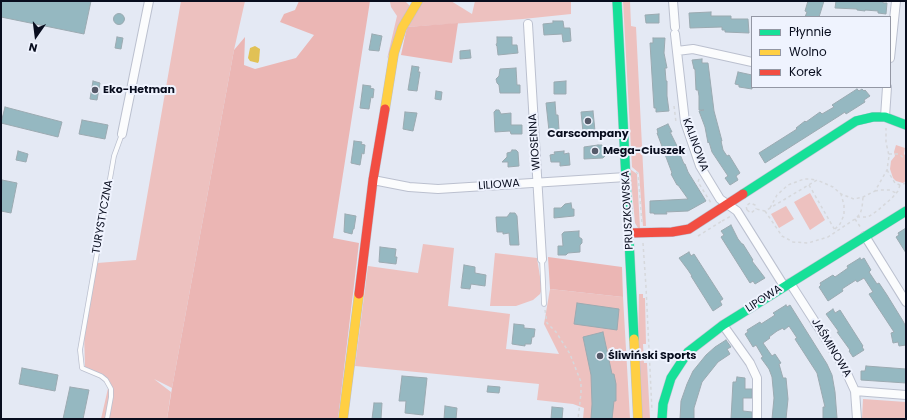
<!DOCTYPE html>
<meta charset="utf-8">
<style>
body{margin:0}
#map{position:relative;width:907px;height:420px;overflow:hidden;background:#e4e9f4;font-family:Poppins,sans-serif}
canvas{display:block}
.frame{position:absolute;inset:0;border:2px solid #080d1e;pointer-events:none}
.legend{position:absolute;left:751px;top:16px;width:140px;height:72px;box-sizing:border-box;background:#eff3fe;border:1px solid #9397a4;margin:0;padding:5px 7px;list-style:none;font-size:12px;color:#080d1e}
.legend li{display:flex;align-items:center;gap:8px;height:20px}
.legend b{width:20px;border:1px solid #9397a4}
.north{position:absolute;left:16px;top:16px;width:40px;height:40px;-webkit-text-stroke:3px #eff3fe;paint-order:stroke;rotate:194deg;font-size:11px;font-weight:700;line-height:16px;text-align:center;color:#080d1e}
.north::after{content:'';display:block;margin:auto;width:14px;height:18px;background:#080d1e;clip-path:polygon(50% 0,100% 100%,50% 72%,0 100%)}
</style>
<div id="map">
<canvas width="907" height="420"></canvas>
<div class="frame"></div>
<ul class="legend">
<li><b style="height:5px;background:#16e098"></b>Płynnie</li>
<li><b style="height:5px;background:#ffcf43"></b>Wolno</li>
<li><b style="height:5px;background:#f24e42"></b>Korek</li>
</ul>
<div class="north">N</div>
</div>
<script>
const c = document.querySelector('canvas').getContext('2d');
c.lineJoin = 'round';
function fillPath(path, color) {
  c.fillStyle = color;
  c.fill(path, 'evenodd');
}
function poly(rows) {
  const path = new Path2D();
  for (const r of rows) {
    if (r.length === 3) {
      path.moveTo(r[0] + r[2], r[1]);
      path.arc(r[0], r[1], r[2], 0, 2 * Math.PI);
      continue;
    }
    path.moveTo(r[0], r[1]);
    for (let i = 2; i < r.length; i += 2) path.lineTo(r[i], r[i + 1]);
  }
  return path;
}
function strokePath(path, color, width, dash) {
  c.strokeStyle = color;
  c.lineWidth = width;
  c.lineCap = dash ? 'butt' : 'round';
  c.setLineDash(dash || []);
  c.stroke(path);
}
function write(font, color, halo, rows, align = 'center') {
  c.font = font + ' Poppins,sans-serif';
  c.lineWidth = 4;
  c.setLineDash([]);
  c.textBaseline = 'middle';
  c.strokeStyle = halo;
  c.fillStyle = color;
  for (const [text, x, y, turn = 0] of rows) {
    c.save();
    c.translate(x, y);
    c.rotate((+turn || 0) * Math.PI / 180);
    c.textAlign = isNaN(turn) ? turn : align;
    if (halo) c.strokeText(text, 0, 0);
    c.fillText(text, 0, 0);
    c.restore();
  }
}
fillPath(poly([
 [181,1,245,1,234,50,172,388,154,379,171,392,167,419,101,419,109,384,85,367,84,332,97,263,136,260],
 [384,1,405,1,410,6,387,59,397,16,391,7,390,2],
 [420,1,451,1,472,14,475,1,571,1,571,14,523,19,407,27],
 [623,1,630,1,631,26,636,27,646,226,643,226,639,173,632,167],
 [896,145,905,148,904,154,906,156,906,181,903,183,896,181,893,178,890,169,891,161,895,156,894,152],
 [630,169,637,174,640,228,638,228,635,223],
 [810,193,825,220,810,230,794,202],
 [786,206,794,219,779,228,771,214],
 [423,244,454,248,448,306,510,314,506,349,559,354,544,324,550,289,623,297,630,419,583,419,584,408,573,404,537,400,539,384,355,366,368,266,418,273],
 [495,253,537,258,542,289,540,294,533,300,516,306,490,306],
 [639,294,643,294,643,298,645,298,646,344,643,344,644,363,647,363,650,419,642,419,638,346],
 [863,399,906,402,906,419,862,419]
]), '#edc1bf');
fillPath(poly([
 [299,1,370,1,333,238,359,243,338,419,167,419,172,388,234,50,245,37,244,65,255,69,296,58,314,35,280,22,284,14,295,10],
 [458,23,452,63,401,55,407,27],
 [548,257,622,267,623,297,550,289]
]), '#ebb6b4');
fillPath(poly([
 [255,46,260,49,259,61,258,63,250,61,248,58,250,48]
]), '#e1c155');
const building = poly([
 [1,1,91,1,84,34,1,17,1,1],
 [808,1,824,1,819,17,805,17,807,12,805,11,808,1],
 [836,1,883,1,883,3,887,3,886,14,878,13,878,11,865,10,865,11,857,10,857,9,835,8,836,1],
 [711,12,711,16,731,16,731,19,748,19,749,33,725,32,725,30,722,30,722,27,690,28,689,13,711,12],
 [119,19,5.5],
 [659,14,659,23,646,23,645,15,659,14],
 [553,21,563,21,564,28,570,28,571,41,563,42,562,34,544,35,543,24,553,23,553,21],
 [372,34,382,36,379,51,369,50,372,34],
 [117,37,123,38,121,49,115,48,117,37],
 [497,37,512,37,512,45,517,45,518,53,498,55,497,46,496,45,497,43,497,37],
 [653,38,665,38,664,53,667,68,665,68,666,81,667,81,667,96,669,111,656,112,656,108,654,108,650,43,653,43,653,38],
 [470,50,471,58,460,59,460,51,470,50],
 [702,59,702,63,708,63,714,111,722,141,721,141,723,150,727,156,729,155,740,173,736,176,738,180,730,185,725,178,728,176,712,152,709,142,708,143,705,127,699,111,704,110,699,110,699,96,698,90,696,90,695,69,694,69,692,60,702,59],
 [412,66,419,67,418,72,420,72,417,91,408,90,412,66],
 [516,68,517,85,520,85,520,93,500,93,499,85,497,83,496,79,499,76,500,69,516,68],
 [738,72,752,75,752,89,739,87,739,85,735,84,738,72],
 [93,81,100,83,97,100,90,99,93,81],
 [566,81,566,94,554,94,554,82,566,81],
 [363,85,371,86,370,88,374,89,373,98,371,97,369,109,360,108,363,85],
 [857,89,859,91,862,89,864,91,865,90,870,96,864,100,865,102,846,114,845,112,839,116,765,163,759,153,797,129,796,128,805,121,806,122,820,112,822,114,834,107,832,105,857,89],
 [436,91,442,92,441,100,435,99,436,91],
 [555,102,556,115,558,115,559,130,549,131,546,103,555,102],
 [5,107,62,122,58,137,1,123,5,107],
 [496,110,499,110,501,114,511,113,511,125,522,125,522,134,511,134,510,131,495,132,494,112,496,110],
 [593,111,595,131,583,132,581,112,593,111],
 [405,112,417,113,413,131,403,129,405,112],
 [82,120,108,125,105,139,79,134,82,120],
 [668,124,672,132,670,132,680,152,679,152,684,164,685,164,688,172,706,201,688,211,666,212,667,214,654,214,654,213,650,213,650,201,688,199,678,185,677,185,671,174,672,173,657,133,658,133,657,129,668,124],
 [354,141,362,142,361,144,365,145,364,154,362,153,360,165,351,163,354,141],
 [598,145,602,145,605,148,606,155,603,158,584,159,584,147,598,145],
 [512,150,516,150,518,152,519,166,508,167,508,162,502,162,507,157,507,153,511,152,512,150],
 [18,151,28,154,26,162,16,160,18,151],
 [564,151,564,154,569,153,570,165,560,166,560,162,551,162,550,155,555,154,554,152,564,151],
 [2,180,17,183,11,213,1,211,2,180],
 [571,203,572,209,574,209,574,216,554,218,554,208,561,208,565,204,571,203],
 [510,213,515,213,517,216,519,245,510,245,509,233,503,234,503,232,497,232,496,217,507,217,510,213],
 [345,214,356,216,354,229,353,229,352,234,344,232,345,214],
 [731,225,738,239,742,244,743,244,753,260,752,261,765,278,755,284,753,281,750,283,721,237,724,235,721,231,731,225],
 [906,228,906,253,896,237,899,235,898,233,906,228],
 [579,231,579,237,582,239,582,243,580,245,580,252,568,253,566,255,558,255,558,246,563,246,562,234,564,232,579,231],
 [380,247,396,249,395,257,397,257,396,264,379,262,380,247],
 [689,252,691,256,694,254,723,299,720,301,722,305,713,311,691,276,692,276,688,270,679,258,689,252],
 [860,258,861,260,864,258,871,270,869,272,877,284,879,283,887,295,903,321,906,327,906,345,899,346,898,342,893,343,891,333,894,332,869,294,873,292,864,278,857,282,856,280,845,287,842,289,843,291,828,301,819,287,821,285,820,283,833,275,835,277,848,268,847,266,860,258],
 [464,265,475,267,475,273,486,275,485,286,471,284,470,289,461,288,464,265],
 [577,303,619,309,617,330,574,324,577,303],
 [786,305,787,307,790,305,827,364,832,375,835,392,837,418,823,419,823,407,825,407,817,373,795,339,797,338,789,326,784,330,783,328,777,331,769,337,770,338,763,343,772,356,775,354,781,363,779,364,783,378,786,378,788,399,786,419,772,419,774,398,772,377,769,369,761,358,763,357,756,345,753,347,745,334,748,332,747,330,760,322,761,324,772,317,775,315,773,313,786,305],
 [833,309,835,313,840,310,863,346,862,347,864,350,853,357,849,351,850,350,837,332,839,332,826,314,833,309],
 [514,324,524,325,524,328,535,329,534,337,532,337,531,344,525,344,525,346,512,344,514,324],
 [603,332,612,374,614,374,616,384,616,401,614,401,612,419,591,419,592,404,591,375,583,337,603,332],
 [726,340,731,347,727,349,730,354,718,362,702,382,694,408,694,419,680,419,681,401,687,384,693,371,706,355,715,347,726,340],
 [866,366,906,369,906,383,861,380,861,371,865,371,866,366],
 [22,368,58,375,55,391,19,384,22,368],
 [402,376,427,378,423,415,405,413,406,401,399,401,402,376],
 [737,377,745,378,745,389,752,389,752,398,743,398,743,411,752,412,752,419,731,419,733,382,736,382,737,377],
 [488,386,500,387,499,393,487,392,488,386],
 [70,387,89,390,83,419,63,419,70,387],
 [374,403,382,403,381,419,372,419,374,403],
 [445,406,457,408,456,419,444,419,445,406],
 [552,407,563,408,562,419,551,419,552,407]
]);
fillPath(building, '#95b8c1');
strokePath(building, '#9baab1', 1);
const lane = poly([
 [542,259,544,304],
 [107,419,111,397,111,389,106,380,101,376,82,368,80,350,114,156,122,134]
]);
const street = poly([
 [673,1,675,27],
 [528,24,542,259],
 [675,34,685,122,700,166,720,199,737,211,784,286],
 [677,51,693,49,752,62],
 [890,58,896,1],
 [885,117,887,87],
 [122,134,149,1],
 [373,180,409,187,438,189,626,177],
 [865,236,906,302],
 [790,283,844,367,855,391,857,419],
 [723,325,750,363,757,378,757,419],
 [855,391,906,395]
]);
const fast = poly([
 [617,1,634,339],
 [743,194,856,121,873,117,885,117,906,125],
 [662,419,663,404,671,378,688,352,723,325,906,211]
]);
const slow = poly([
 [385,109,394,53,402,28,418,1],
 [634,339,638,419],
 [343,419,359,294]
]);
const jam = poly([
 [630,233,672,232,689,229,743,194],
 [359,294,373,180,385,109]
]);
strokePath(lane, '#bbc0cf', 5.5);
strokePath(street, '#bbc0cf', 10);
strokePath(fast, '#bbc0cf', 10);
strokePath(slow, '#bbc0cf', 10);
strokePath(jam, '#bbc0cf', 10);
strokePath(poly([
 [674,106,676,122],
 [889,154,899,154,906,160],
 [887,170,895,183,900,185,906,183],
 [636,172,638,174,642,223],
 [699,179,698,182,711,203],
 [809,185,836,232],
 [875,191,880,190,890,190,896,193],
 [770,208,777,195,788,185,804,179,809,179,817,180],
 [747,210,751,213,756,209,765,211,817,180,833,187,841,194,854,199,863,197,875,191,887,170,889,156,886,142,886,128],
 [747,210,746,206,750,203,755,205,756,209],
 [765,211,782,236,793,242,808,243,828,237,855,219,860,214,862,208,863,197],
 [857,217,868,217,877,211,892,198,898,191,900,185],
 [855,219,861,228],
 [722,221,731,216],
 [835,229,840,224,844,215,844,205,841,194],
 [698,236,722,221],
 [643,243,646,287,652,411],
 [545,310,547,323,556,332,570,354,581,382,581,393,578,419]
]), '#d6d8dc', 1.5, [3, 3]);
strokePath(lane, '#fbfcfd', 4);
strokePath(street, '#fbfcfd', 8);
strokePath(fast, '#16e098', 9);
strokePath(slow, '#ffcf43', 9);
strokePath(jam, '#f24e42', 9);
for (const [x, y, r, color] of [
 [95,90,4,"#555a69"],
 [588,121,4,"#555a69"],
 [595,151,4,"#555a69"],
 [600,356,4,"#555a69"]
]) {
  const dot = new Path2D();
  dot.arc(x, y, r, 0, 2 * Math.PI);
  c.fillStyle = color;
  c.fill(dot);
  strokePath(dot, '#eff3fe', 1.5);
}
write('bold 11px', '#080d1e', '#eff3fe', [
 ["Eko-Hetman",103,90],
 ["Carscompany",588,134,"center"],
 ["Mega-Ciuszek",603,151],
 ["Śliwiński Sports",608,356]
], 'left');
write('11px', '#080d1e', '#eff3fe', [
 ["WIOSENNA",535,142,-94],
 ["KALINOWA",695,145,70],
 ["LILIOWA",499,185,-4],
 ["PRUSZKOWSKA",628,210,-93],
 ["TURYSTYCZNA",103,217,-80],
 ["LIPOWA",764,299,-33],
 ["JAŚMINOWA",831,348,59]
]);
</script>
